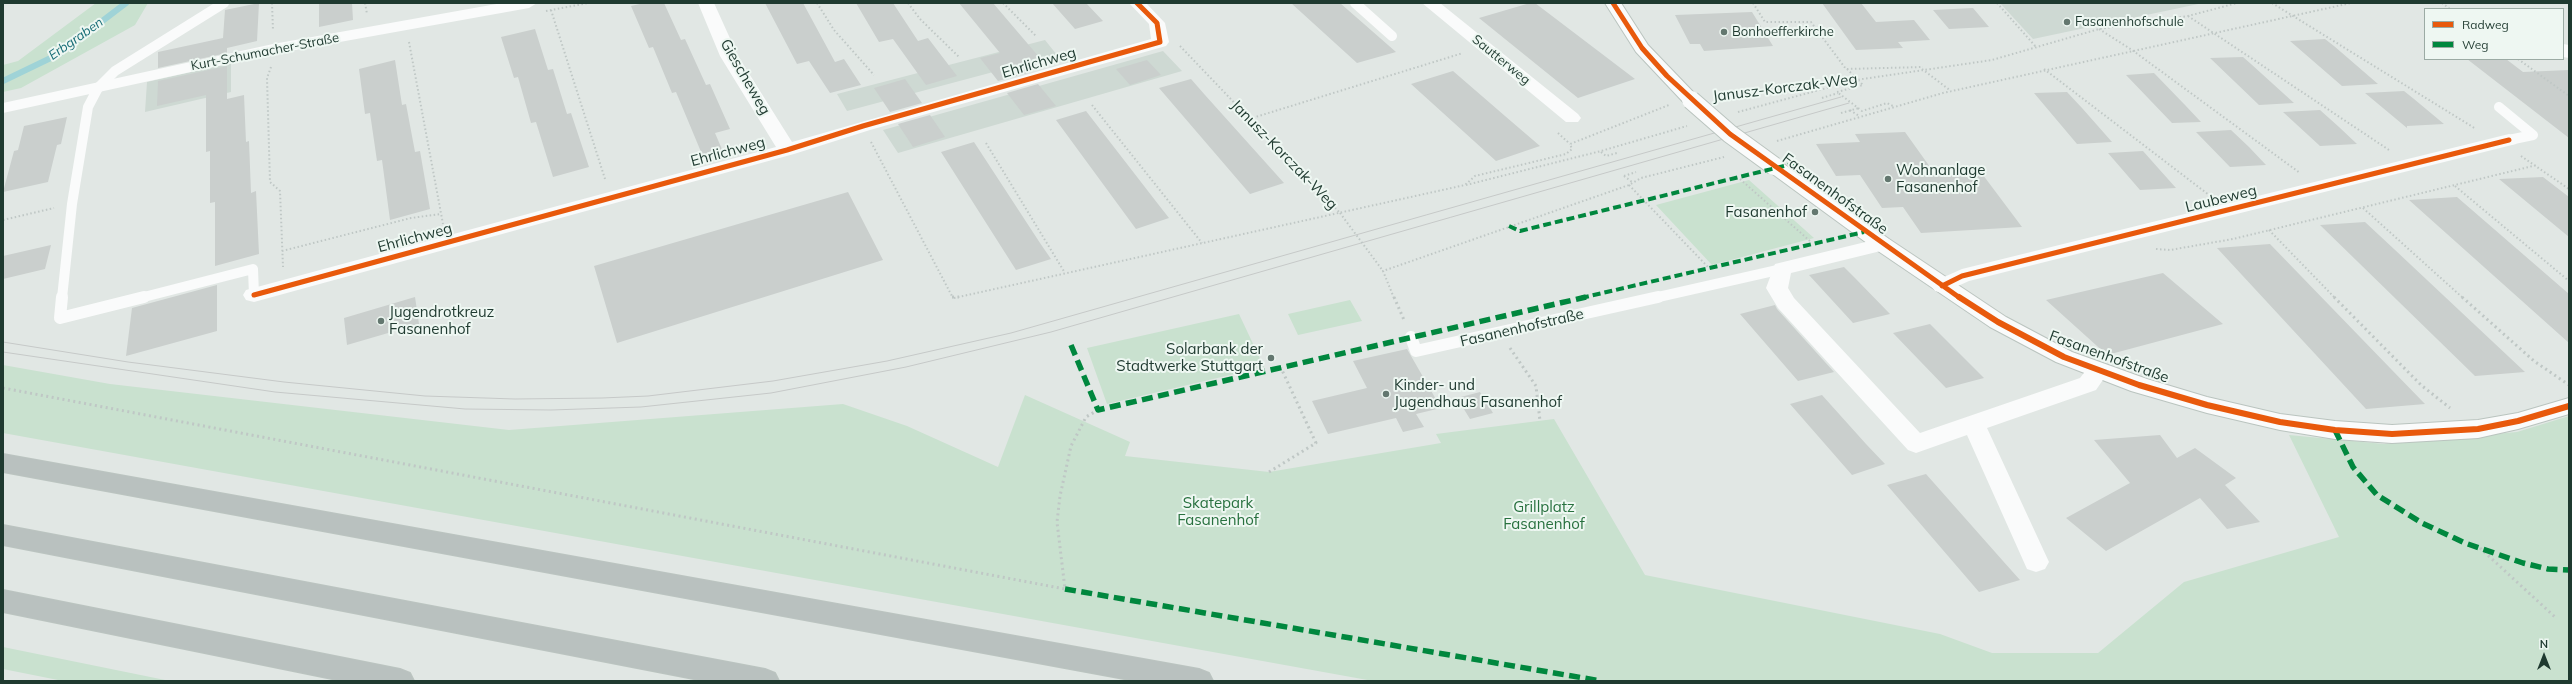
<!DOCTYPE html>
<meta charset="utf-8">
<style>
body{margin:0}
#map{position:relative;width:2572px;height:684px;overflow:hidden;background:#e1e7e4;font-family:Mulish,sans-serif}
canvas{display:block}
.frame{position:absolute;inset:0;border:4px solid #1f3a30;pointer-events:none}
.legend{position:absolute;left:2424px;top:8px;width:140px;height:52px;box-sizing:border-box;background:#eef7f2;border:1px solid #9baba4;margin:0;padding:5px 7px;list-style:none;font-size:12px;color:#1f3a30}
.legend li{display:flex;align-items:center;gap:8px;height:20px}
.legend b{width:20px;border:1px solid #9baba4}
.north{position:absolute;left:2524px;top:636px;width:40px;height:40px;-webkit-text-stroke:3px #eef7f2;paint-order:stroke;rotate:0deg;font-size:11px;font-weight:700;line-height:16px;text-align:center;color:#1f3a30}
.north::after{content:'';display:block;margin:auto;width:14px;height:18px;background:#1f3a30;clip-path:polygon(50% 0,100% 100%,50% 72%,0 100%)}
</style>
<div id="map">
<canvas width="2572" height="684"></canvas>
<div class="frame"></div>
<ul class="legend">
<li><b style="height:5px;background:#e8590c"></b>Radweg</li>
<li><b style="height:5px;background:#00873e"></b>Weg</li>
</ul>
<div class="north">N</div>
</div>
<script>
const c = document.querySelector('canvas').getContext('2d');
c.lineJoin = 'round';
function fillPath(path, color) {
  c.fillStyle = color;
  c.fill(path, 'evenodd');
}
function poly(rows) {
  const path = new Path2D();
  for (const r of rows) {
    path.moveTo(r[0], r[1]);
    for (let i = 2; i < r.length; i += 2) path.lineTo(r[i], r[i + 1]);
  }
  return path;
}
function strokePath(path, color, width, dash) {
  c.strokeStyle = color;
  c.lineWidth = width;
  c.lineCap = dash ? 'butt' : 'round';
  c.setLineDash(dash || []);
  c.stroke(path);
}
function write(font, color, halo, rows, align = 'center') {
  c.font = font + ' Mulish,sans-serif';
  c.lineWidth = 4;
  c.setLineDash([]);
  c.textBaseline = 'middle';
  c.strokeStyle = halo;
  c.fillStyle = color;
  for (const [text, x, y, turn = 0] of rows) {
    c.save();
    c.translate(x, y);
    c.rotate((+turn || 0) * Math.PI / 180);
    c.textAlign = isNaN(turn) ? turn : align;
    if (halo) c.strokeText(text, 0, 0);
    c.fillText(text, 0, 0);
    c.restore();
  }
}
fillPath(poly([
 [2000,3,2203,3,2033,39],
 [1045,40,1057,55,847,111,837,94],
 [1163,51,1182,71,898,153,883,130],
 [231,63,231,92,145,112,147,82]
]), '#ced9d3');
fillPath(poly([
 [96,3,148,3,135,25,21,88,3,92,3,65,18,61],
 [1749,180,1814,238,1712,265,1656,205],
 [1350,300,1362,321,1298,335,1288,314],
 [1239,314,1264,367,1107,404,1087,348],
 [3,365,110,384,509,430,843,404,907,426,998,467,1025,395,1130,442,1125,456,1269,472,1441,443,1436,434,1554,419,1645,575,1940,634,1992,653,2098,653,2184,582,2339,537,2289,435,2384,444,2517,432,2569,416,2569,681,1373,681,3,433],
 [3,647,170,681,63,681,3,669]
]), '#c9e1cf');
strokePath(poly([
 [3,81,59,54,126,3]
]), '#9fd3d7', 6);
fillPath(poly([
 [259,3,257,41,227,48,227,53,158,68,158,52,223,38,225,10],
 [319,3,352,3,353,20,319,27],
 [644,3,664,3,681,40,685,39,706,85,710,84,730,129,715,133,724,154,704,159,676,92,672,93,653,47,649,48,631,6],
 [765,3,803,3,835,62,844,59,861,85,830,93,809,61,797,64],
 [856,3,893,3,918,41,928,38,957,76,926,85,893,39,879,42],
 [959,3,993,3,1039,57,1020,63,1028,73,998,81,980,58,1000,53],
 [1052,3,1086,3,1103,21,1075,29],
 [1291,3,1340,3,1396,52,1357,63],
 [1530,3,1535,3,1635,79,1578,98,1479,18],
 [1822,3,1861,3,1876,22,1914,20,1930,40,1898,42,1903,48,1856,50],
 [1973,8,1989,27,1949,29,1933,10],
 [1752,12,1773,46,1704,51,1700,44,1690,44,1675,15],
 [535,29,548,70,553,69,567,114,571,113,589,167,553,177,536,122,531,123,518,77,514,78,501,37],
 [2325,39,2334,46,2378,84,2342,86,2290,41],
 [2243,57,2251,64,2294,103,2259,105,2210,58],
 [2467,59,2506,59,2523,72,2569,70,2569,138],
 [395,60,402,105,406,104,415,152,420,151,430,209,390,220,382,160,377,161,370,113,365,114,359,69],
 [1147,60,1161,75,1130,85,1116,69],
 [227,66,227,99,244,95,246,142,249,141,251,193,256,191,259,254,215,266,215,202,210,203,210,151,206,152,206,95,157,106,158,81],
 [1453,71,1505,116,1540,146,1496,161,1411,84],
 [2154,73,2185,105,2201,122,2172,123,2126,75],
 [905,79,922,103,890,112,874,88],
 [1191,79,1205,95,1284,183,1250,194,1159,88],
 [1038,84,1056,106,1024,115,1007,93],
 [2404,91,2414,99,2444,124,2407,126,2407,128,2365,93],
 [2067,92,2082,108,2112,142,2077,144,2034,93],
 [2320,110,2339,127,2357,144,2320,146,2283,112],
 [1086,111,1158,204,1169,218,1136,229,1056,120],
 [930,115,945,137,913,147,898,124],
 [67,117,61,144,57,145,48,182,3,192,14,151,18,150,24,126],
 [2231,130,2249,147,2266,165,2230,167,2196,132],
 [1905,132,1935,174,1980,171,2022,227,1921,233,1903,207,1882,208,1860,175,1836,176,1816,144,1860,142,1855,134],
 [974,142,1040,243,1051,259,1016,270,941,152],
 [2143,151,2159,169,2176,188,2140,190,2108,153],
 [2543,177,2569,197,2569,237,2499,179],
 [848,192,883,260,617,343,594,266],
 [2457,197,2569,294,2569,343,2409,200],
 [2365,222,2394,249,2525,372,2475,376,2320,225],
 [2270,244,2391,369,2425,404,2366,409,2217,248],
 [51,245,45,269,3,279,3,256],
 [1844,267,1855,278,1890,314,1853,323,1809,275],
 [2163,273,2223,324,2107,355,2046,300],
 [217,285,217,331,126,356,132,308],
 [415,297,419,324,347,345,344,318],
 [1775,305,1777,309,1834,372,1798,381,1740,314],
 [1930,324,1984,378,1946,388,1893,333],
 [1407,349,1441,408,1416,414,1424,427,1403,432,1396,418,1328,434,1312,401,1367,388,1353,361],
 [1480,392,1493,413,1470,419,1457,398],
 [1822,395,1866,444,1885,464,1852,475,1790,404],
 [2160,435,2177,458,2195,448,2236,478,2225,485,2260,522,2227,529,2200,498,2106,551,2066,518,2130,483,2094,440],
 [1926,474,2003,561,2020,580,1979,592,1887,485]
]), '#cacfcd');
const secondary = poly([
 [1605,3,1621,3,1648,45,1697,96,1700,100,1697,104,1685,104,1636,52,1605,3],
 [1774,160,1781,162,1889,239,2006,317,2072,352,2147,379,2207,397,2280,414,2335,421,2392,425,2478,420,2518,413,2569,398,2569,414,2518,429,2478,438,2392,443,2335,439,2280,430,2207,413,2131,391,2056,362,1990,327,1875,249,1767,170,1764,166,1767,162,1774,160]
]);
const highway = poly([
 [3,454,1199,669,1209,673,1213,681,1135,681,3,472,3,454],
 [3,525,765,669,775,673,779,681,704,681,3,545,3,525],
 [3,590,400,669,410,673,414,681,342,681,3,612,3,590]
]);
strokePath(secondary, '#bac4bf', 2);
strokePath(highway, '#bbc4c0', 2);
strokePath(poly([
 [272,3,273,30],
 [365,3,367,14],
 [817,3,834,30,874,75],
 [908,3,920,19,959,57],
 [1003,3,1036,36],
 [1753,3,1765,22,1811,22,1846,69,1923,67],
 [1997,3,2037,48],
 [2272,3,2476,129],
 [2442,3,2450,9],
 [551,10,605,179],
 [546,11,588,3],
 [2188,16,2389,150],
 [2099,29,2132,50,2300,173],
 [409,42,443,224],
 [1180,46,1340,213],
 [2518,59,2569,96],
 [271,67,267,78,270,182,280,191,283,267],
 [1847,69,1863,85,1837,92,1862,111,1887,103,1893,106],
 [1922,69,1951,91],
 [2044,69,2209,195],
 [1719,95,1856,80,1992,60,2099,29,2188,16,2237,3],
 [1822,98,1838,93],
 [1092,105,1202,243],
 [1850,110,1859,116],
 [1738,112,1849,82],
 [1841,113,1859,108],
 [1249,119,1463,53],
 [1558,133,1570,144],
 [1777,141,1943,93,2351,3],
 [871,142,953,298],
 [986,143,1065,273],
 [1601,152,1606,156,1617,153],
 [2521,156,2569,189],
 [1624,176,1636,172],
 [1624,176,1632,182],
 [1740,179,1811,242],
 [1466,185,1601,151,1687,126],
 [1629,185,1708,267],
 [2455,186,2569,281],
 [2363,208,2463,298],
 [3,220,54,208],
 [2269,230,2335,298],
 [2156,249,2170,250,2233,239,2537,165],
 [282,251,411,218,441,214],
 [954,298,1465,185,1475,176,1566,154,1572,149,1570,144,1669,105],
 [1394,298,1383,271,1629,185,1641,178,1724,157]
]), '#bfc7c5', 2, [1.5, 2.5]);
strokePath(poly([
 [952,297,959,297],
 [1394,297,1404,320],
 [2334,297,2421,385,2450,408],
 [2462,297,2534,361,2569,385],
 [1510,348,1536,386,1540,421],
 [3,388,1065,589,1057,522,1060,496,1071,446,1086,417,1098,410],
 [1269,472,1316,443,1281,368],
 [2480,548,2555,617]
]), '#bfc7c5', 3, [2, 3.5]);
strokePath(poly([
 [1355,3,1392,36],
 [2499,107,2533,135,2509,140],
 [62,298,72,204,88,107,98,88,115,71,224,3],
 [140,298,253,269,254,295],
 [1654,298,1782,269]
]), '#fafbfb', 10);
strokePath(poly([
 [62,297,60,318,144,297],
 [1411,337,1416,351,1658,297]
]), '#fafbfb', 12);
fillPath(poly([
 [502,3,537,3,529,8,273,54,3,113,3,103,273,44,502,3],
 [698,3,714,3,738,56,792,142,1151,39,1149,24,1129,3,1146,3,1165,23,1169,42,1166,46,870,130,794,154,254,302,246,300,243,295,246,290,776,147,720,56,698,3],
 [1422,3,1440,3,1578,114,1581,118,1578,122,1566,122,1422,3],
 [2563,44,2569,45,2569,58,2563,57,2563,44],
 [2509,134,2516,136,2518,140,2516,144,1969,281,1942,293,1935,291,1931,286,1935,281,1962,269,2509,134],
 [1882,238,1889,239,1892,244,1889,249,1791,273,1788,288,1794,298,1920,433,2080,378,2090,365,2098,363,2106,365,2109,371,2096,390,1987,428,2049,562,2045,569,2036,572,2027,569,1967,435,1916,453,1908,450,1778,308,1766,288,1775,264,1882,238]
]), '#fafbfb');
fillPath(secondary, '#fafbfb');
fillPath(highway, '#b9c1bf');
strokePath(poly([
 [3,342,128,362,284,382,425,396,515,399,602,398,648,396,773,381,887,361,1011,333,1841,97],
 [3,352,275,392,465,409,551,410,641,407,771,393,906,367,1051,332,1849,103]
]), '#c6c9c8', 1);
const secondaryBridge = poly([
 [1691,100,1730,134,1774,166]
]);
strokePath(secondaryBridge, '#bac4bf', 20, []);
strokePath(poly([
 [1340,213,1383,271]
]), '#bfc7c5', 2, [1.5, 2.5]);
strokePath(secondaryBridge, '#fafbfb', 18);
strokePath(poly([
 [1509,226,1520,231,1796,163],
 [1581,298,1864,232]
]), '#00873e', 4, [8, 4]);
strokePath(poly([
 [1071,345,1098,410,1586,297],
 [2335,430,2353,467,2377,495,2422,523,2465,543,2523,563,2548,569,2569,570],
 [1065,589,1601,681]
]), '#00873e', 5.5, [11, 5.5]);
strokePath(poly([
 [1613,3,1642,48,1667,76,1730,134,1960,298],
 [1942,286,1962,276,2509,140],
 [254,295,787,150,863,126,1160,42,1157,23,1137,3]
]), '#e8590c', 5);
strokePath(poly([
 [1959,297,1998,322,2064,357,2139,385,2207,405,2280,422,2335,430,2392,434,2478,429,2518,421,2569,406]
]), '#e8590c', 6);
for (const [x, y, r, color] of [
 [2067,22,4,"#63776f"],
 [1724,32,4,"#63776f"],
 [1888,179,4,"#63776f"],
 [1815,212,4,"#63776f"],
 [381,321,4,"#63776f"],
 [1271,358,4,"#63776f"],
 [1386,394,4,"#63776f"]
]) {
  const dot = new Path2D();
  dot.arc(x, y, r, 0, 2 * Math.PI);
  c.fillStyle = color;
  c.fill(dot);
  strokePath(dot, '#eef7f2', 1.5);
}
write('13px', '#1f3a30', '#eef7f2', [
 ["Fasanenhofschule",2075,22],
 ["Bonhoefferkirche",1732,32]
], 'left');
write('italic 13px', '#186d76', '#eef7f2', [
 ["Erbgraben",76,39,-35]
]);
write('13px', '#1f3a30', '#eef7f2', [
 ["Kurt-Schumacher-Straße",265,52,-11],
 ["Sautterweg",1501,60,39]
]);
write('15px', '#1f3a30', '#eef7f2', [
 ["Ehrlichweg",1039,63,-16],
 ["Giescheweg",745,77,60],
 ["Janusz-Korczak-Weg",1785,88,-7],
 ["Ehrlichweg",728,152,-15],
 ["Janusz-Korczak-Weg",1284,155,46],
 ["Fasanenhofstraße",1835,194,36],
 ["Laubeweg",2221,199,-14],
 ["Ehrlichweg",415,238,-15],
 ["Fasanenhofstraße",1522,328,-13],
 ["Fasanenhofstraße",2109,357,20]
]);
write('15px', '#1f3a30', '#eef7f2', [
 ["Wohnanlage",1896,170],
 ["Fasanenhof",1896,187],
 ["Fasanenhof",1807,212,"right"],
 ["Jugendrotkreuz",389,312],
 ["Fasanenhof",389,329],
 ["Solarbank der",1263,349,"right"],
 ["Stadtwerke Stuttgart",1263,366,"right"],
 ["Kinder- und",1394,385],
 ["Jugendhaus Fasanenhof",1394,402]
], 'left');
write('15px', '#28713f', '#eef7f2', [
 ["Skatepark",1218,503],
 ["Fasanenhof",1218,520],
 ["Grillplatz",1544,507],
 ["Fasanenhof",1544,524]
]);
</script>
